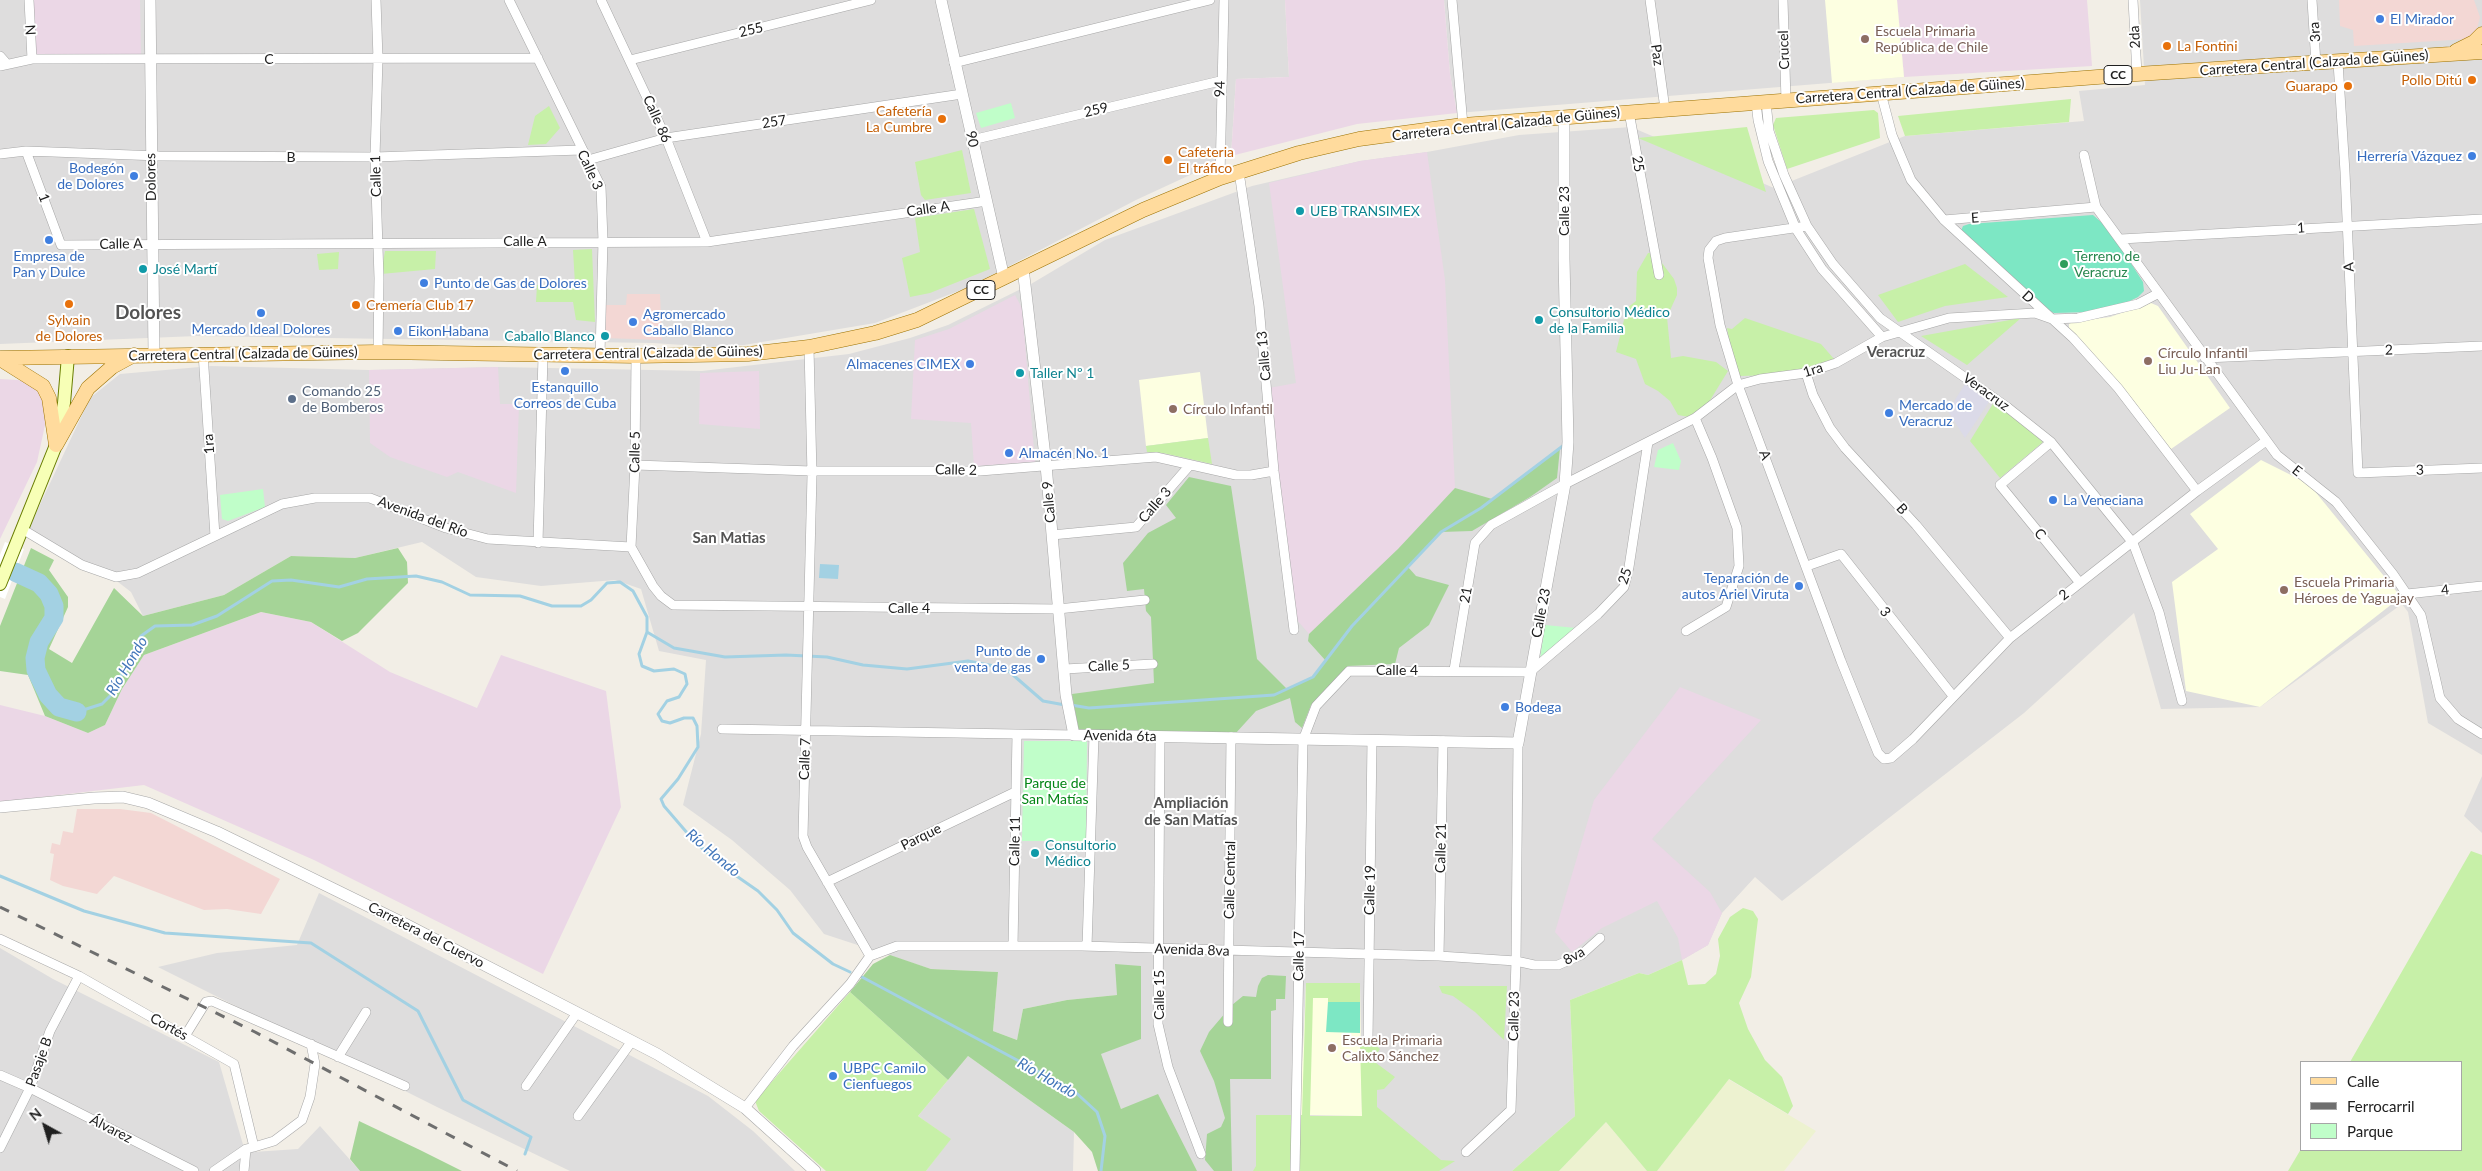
<!DOCTYPE html>
<meta charset="utf-8">
<style>
body{margin:0}
#map{position:relative;width:2482px;height:1171px;overflow:hidden;background:#f2eee6;font-family:Lato,sans-serif}
canvas{display:block}
.legend{position:absolute;left:2300px;top:1061px;width:162px;height:90px;box-sizing:border-box;background:#fff;border:1px solid #a6a6a6;margin:0;padding:6px 9px;list-style:none;font-size:15px;color:#202020}
.legend li{display:flex;align-items:center;gap:10px;height:25px}
.legend b{width:25px;border:1px solid #a6a6a6}
.north{position:absolute;left:20px;top:1101px;width:50px;height:50px;-webkit-text-stroke:4px #fff;paint-order:stroke;rotate:321deg;font-size:14px;font-weight:700;line-height:20px;text-align:center;color:#202020}
.north::after{content:'';display:block;margin:auto;width:18px;height:22px;background:#202020;clip-path:polygon(50% 0,100% 100%,50% 72%,0 100%)}
</style>
<div id="map">
<canvas width="2482" height="1171"></canvas>
<ul class="legend">
<li><b style="height:6px;background:#ffdb9d"></b>Calle</li>
<li><b style="height:6px;background:#6e6e6e"></b>Ferrocarril</li>
<li><b style="height:14px;background:#c0fec9"></b>Parque</li>
</ul>
<div class="north">N</div>
</div>
<script>
const c = document.querySelector('canvas').getContext('2d');
c.lineJoin = 'round';
function fillPath(path, color) {
  c.fillStyle = color;
  c.fill(path, 'evenodd');
}
function poly(rows) {
  const path = new Path2D();
  for (const r of rows) {
    path.moveTo(r[0], r[1]);
    for (let i = 2; i < r.length; i += 2) path.lineTo(r[i], r[i + 1]);
  }
  return path;
}
function strokePath(path, color, width, dash) {
  c.strokeStyle = color;
  c.lineWidth = width;
  c.lineCap = dash ? 'butt' : 'round';
  c.setLineDash(dash || []);
  c.stroke(path);
}
function write(font, color, halo, rows, align = 'center') {
  c.font = font + ' Lato,sans-serif';
  c.lineWidth = 4;
  c.setLineDash([]);
  c.textBaseline = 'middle';
  c.strokeStyle = halo;
  c.fillStyle = color;
  for (const [text, x, y, turn = 0] of rows) {
    c.save();
    c.translate(x, y);
    c.rotate((+turn || 0) * Math.PI / 180);
    c.textAlign = isNaN(turn) ? turn : align;
    if (halo) c.strokeText(text, 0, 0);
    c.fillText(text, 0, 0);
    c.restore();
  }
}
fillPath(poly([
 [0,0,1285,0,1289,77,1236,79,1231,156,1136,200,969,287,875,323,744,345,712,347,653,343,197,336,0,344],
 [1444,0,1897,0,1904,77,1457,113,1450,74],
 [2140,0,2482,0,2482,755,2428,723,2408,612,2402,604,2260,707,2161,709,2134,613,2024,713,1782,901,1755,877,1722,913,1708,945,1682,960,1648,975,1639,973,1570,1000,1575,1116,1512,1171,1197,1171,1121,1109,1100,1054,1117,995,1067,1000,1023,1009,1017,1040,993,1031,998,972,931,969,824,934,790,890,732,840,683,805,701,734,706,660,659,651,641,589,615,580,541,586,476,577,422,542,355,558,291,556,224,595,143,616,131,592,109,575,99,572,29,528,90,398,120,374,211,366,369,370,498,367,702,371,849,354,910,338,948,325,1031,284,1105,240,1252,186,1360,161,1427,152,1519,135,1631,127,1774,188,1905,136,2084,121,2079,91,2145,85],
 [2482,776,2482,833,2464,816],
 [319,893,708,1096,753,1131,795,1171,570,1171,437,1107,158,967,217,953,297,945],
 [0,948,53,979,219,1062,244,1148,253,1152,298,1149,320,1126,360,1171,0,1171],
 [968,1056,1074,1132,1073,1171,926,1171,950,1139,918,1116]
]), '#dedddd');
fillPath(poly([
 [2339,0,2474,0,2480,17,2477,29,2468,39,2354,46,2353,30,2340,26],
 [627,294,660,294,662,340,604,338,605,305,626,305],
 [77,809,120,809,151,813,280,879,261,914,227,909,204,910,114,876,97,894,63,886,50,880,54,854,50,853,52,843,60,845,63,831,73,833]
]), '#f3d7d4');
fillPath(poly([
 [30,0,140,0,141,55,31,56],
 [1285,0,1444,0,1450,74,1457,113,1357,124,1231,156,1236,79,1289,77],
 [1897,0,2087,0,2092,66,1904,77],
 [1427,152,1445,280,1455,488,1398,549,1309,634,1297,620,1277,474,1269,388,1296,383,1269,183,1360,161],
 [1015,295,1022,308,1035,462,974,466,971,423,911,419,915,340,949,329],
 [498,367,500,404,519,404,516,493,458,472,447,477,390,457,370,443,369,370],
 [759,371,760,429,699,424,700,373],
 [0,379,18,380,34,385,45,398,47,416,37,462,0,539],
 [261,612,311,622,390,672,477,708,501,655,606,691,621,807,543,974,314,860,144,785,0,802,0,705,45,716,88,733,105,725,122,689,144,655],
 [1680,687,1761,720,1652,839,1710,892,1722,913,1708,945,1682,960,1678,938,1657,901,1602,928,1572,952,1555,932,1594,800]
]), '#ebd7e6');
fillPath(poly([
 [1825,0,1897,0,1904,77,1832,83],
 [2151,303,2158,306,2230,408,2171,449,2121,385,2069,329,2069,324,2073,322,2110,317],
 [1200,372,1208,438,1146,446,1139,380],
 [2261,460,2309,484,2401,597,2260,707,2186,691,2172,582,2218,549,2190,514],
 [1306,983,1360,983,1362,1116,1300,1115]
]), '#fdffe1');
fillPath(poly([
 [1728,1079,1816,1131,1784,1171,1657,1171],
 [1606,1122,1647,1171,1559,1171]
]), '#edf2d0');
fillPath(poly([
 [2071,99,2069,122,1905,136,1898,116],
 [549,106,560,128,546,144,528,145,535,116],
 [1874,110,1878,113,1880,138,1787,169,1773,125,1776,118],
 [1747,127,1766,192,1638,138],
 [962,150,971,193,925,200,921,195,915,162],
 [974,209,990,269,930,293,910,297,902,258,920,252,915,218],
 [592,249,595,322,576,320,573,302,536,302,537,285,575,284,573,250],
 [385,251,436,251,435,269,381,274],
 [339,252,338,269,319,270,317,254],
 [1648,253,1655,253,1662,263,1674,279,1677,288,1677,295,1667,317,1671,358,1683,356,1716,362,1728,371,1709,402,1689,417,1678,415,1670,401,1658,391,1645,384,1636,359,1616,352,1627,308,1636,301,1637,272],
 [1965,264,2008,297,1945,306,1898,322,1878,295],
 [1745,318,1821,344,1834,359,1816,366,1775,375,1740,376,1730,345,1727,328,1732,329],
 [2021,318,1967,365,1921,336],
 [1994,402,2043,442,2000,478,1970,441],
 [1208,438,1212,464,1163,453,1147,452,1146,446],
 [2471,851,2482,855,2482,1171,2288,1171,2301,1149,2461,1150,2461,1062,2350,1062],
 [1743,908,1753,911,1758,919,1751,977,1739,1003,1748,1029,1765,1060,1782,1077,1793,1106,1788,1114,1729,1079,1657,1171,1647,1171,1606,1122,1559,1171,1512,1171,1575,1116,1570,1000,1639,973,1648,975,1682,960,1688,985,1705,984,1716,974,1720,956,1718,939,1730,917],
 [1306,983,1360,983,1360,1002,1328,1002,1328,998,1313,998,1310,1116,1362,1116,1360,1044,1368,1039,1380,1049,1372,1060,1395,1077,1384,1089,1377,1090,1377,1107,1441,1160,1455,1161,1439,1171,1253,1171,1256,1166,1256,1115,1302,1115],
 [1439,986,1507,986,1504,1040,1475,1012,1453,996,1442,993],
 [850,992,948,1080,918,1116,951,1139,926,1171,826,1171,759,1111,755,1101]
]), '#c7f0a8');
fillPath(poly([
 [1560,448,1557,478,1530,497,1472,531,1441,532,1408,567,1416,576,1449,585,1429,625,1399,648,1395,664,1348,666,1311,705,1302,728,1295,722,1290,698,1256,711,1235,734,1079,732,1072,694,1154,683,1151,617,1146,611,1144,589,1127,591,1123,563,1148,533,1176,518,1166,505,1189,477,1231,486,1257,659,1287,689,1313,677,1326,661,1308,641,1309,634,1398,549,1455,488,1492,499],
 [31,548,54,560,49,570,68,597,68,607,49,649,72,663,114,588,143,616,224,595,291,556,355,558,398,548,407,562,408,583,358,633,342,641,311,622,261,612,144,655,122,689,105,725,88,733,45,716,28,675,0,671,0,626],
 [890,955,931,969,998,972,993,1031,1017,1040,1023,1009,1067,1000,1117,995,1115,964,1141,966,1141,1039,1101,1054,1121,1109,1158,1094,1197,1171,1098,1171,1092,1152,1074,1132,968,1056,948,1080,850,992,873,964],
 [1268,975,1286,976,1285,999,1276,999,1276,1010,1271,1011,1271,1079,1230,1079,1232,1171,1214,1171,1205,1160,1207,1134,1221,1127,1225,1118,1214,1081,1200,1051,1209,1032,1232,1005,1243,996,1256,997,1258,986,1262,978],
 [359,1121,420,1150,462,1171,360,1171,350,1159]
]), '#a5d497');
fillPath(poly([
 [1011,103,1015,118,981,128,976,113],
 [1673,443,1681,461,1679,470,1654,467,1658,450],
 [263,489,265,507,228,521,222,519,220,495],
 [1545,625,1576,628,1540,659],
 [1024,741,1087,741,1086,841,1022,841]
]), '#c0fec9');
fillPath(poly([
 [2093,215,2109,229,2143,282,2144,291,2138,297,2124,304,2089,312,2054,313,2050,311,1961,231,1963,226,1969,224],
 [1328,1002,1360,1002,1360,1033,1326,1032]
]), '#7de7c4');
fillPath(poly([
 [1965,384,1989,402,1965,438,1948,411]
]), '#dbdae8');
fillPath(poly([
 [820,564,839,565,838,579,819,578]
]), '#a3d1e3');
fillPath(poly([
 [5,542,24,549,5,599,0,597,0,555]
]), '#fff');
strokePath(poly([
 [647,632,674,648,725,657,786,655,827,657,863,665,907,669,968,661,1005,668,1043,701,1065,705],
 [1071,705,1089,708,1274,695,1313,677,1352,626,1441,532,1481,508,1564,445],
 [77,712,102,704,112,694,141,636,155,626,192,625,217,616,272,581,291,580,339,587,367,579,416,576,442,582,470,595,520,596,552,606,581,606,591,600,607,583,620,582,633,591,647,617,647,632,639,654,642,666,654,671,674,669,685,674,687,684,679,697,667,701,658,714,662,721,670,723,684,718,693,718,697,726,698,747,678,779,661,799,664,806,695,842,725,868,758,891,777,910,793,933,833,964,850,972],
 [0,876,84,911,165,933,311,943,418,1011,463,1100,531,1137,525,1154],
 [862,977,1073,1090,1097,1112,1105,1136,1101,1171]
]), '#a3d1e3', 3);
strokePath(poly([
 [15,572,39,583,49,594,54,606,54,618,39,642,35,658,36,670,48,695,59,707,77,712]
]), '#a3d1e3', 19);
const minor = poly([
 [29,0,32,59],
 [376,0,378,59,375,157,379,278,378,352],
 [509,0,601,187,603,241,600,355],
 [601,0,666,138,707,242],
 [1452,0,1463,125],
 [1650,0,1665,109],
 [1783,0,1786,101],
 [2133,0,2137,74],
 [2312,0,2316,64],
 [0,56,7,64],
 [630,60,871,0],
 [2338,62,2345,172,2358,473,2482,468],
 [954,63,1210,0],
 [0,66,32,59,538,58],
 [1881,93,1892,135,1911,180,1944,220,2073,338,2118,388,2197,491],
 [1766,102,1769,131,1784,175,1807,226,1833,264,1880,318,2007,407,2051,442,2133,543,2159,612,2182,701],
 [1756,103,1758,120,1768,161,1796,229,1822,269,1882,337],
 [1629,112,1659,275],
 [972,140,1220,81],
 [26,151,61,245,707,242,987,201],
 [0,154,26,151,159,156,375,157,581,150],
 [2084,155,2096,207,2277,455,2336,502,2393,574,2421,615,2440,698,2458,719,2482,734],
 [588,160,666,138,962,94],
 [1239,172,1259,306,1274,471,1294,630],
 [1220,178,1224,0],
 [1944,220,2096,207],
 [1807,226,1725,238,1716,241,1709,250,1708,258,1720,325,1738,385,1841,661,1878,753,1884,759,1891,758,1913,739,2010,638,2197,491,2266,441],
 [2121,239,2482,219],
 [809,347,812,475,803,836,807,847,870,956],
 [203,353,215,536],
 [2205,358,2482,346],
 [1806,373,1813,395,1830,428,1845,448,1916,525,2010,638],
 [2051,442,2000,485,2080,583],
 [635,465,812,471,980,471,1156,457,1236,475,1251,475,1274,471],
 [22,529,82,565,116,577,138,573,282,504,315,498,370,498,446,528,488,539,631,547],
 [1052,535,1136,527,1190,465],
 [538,543,543,355],
 [631,547,653,586,661,596,673,605,1058,609,1145,600],
 [631,547,635,465,636,356],
 [1807,566,1841,554,1953,696],
 [2407,594,2482,586],
 [1686,631,1726,607,1739,566,1737,528,1712,458,1695,418],
 [1065,669,1153,664],
 [1454,670,1475,543,1491,525,1565,484,1695,418,1738,385,1760,379,1806,373,1836,363,1882,337,1949,318,2035,313,2052,319,2078,318,2138,304,2159,293],
 [722,729,1074,735],
 [1160,737,1158,1024,1168,1067,1201,1154],
 [827,882,1015,792],
 [0,939,79,976,234,1064,254,1147,246,1149,244,1171],
 [1013,946,1017,735],
 [1087,946,1094,736],
 [870,956,897,946,1082,946,1439,956,1516,961,1534,965,1558,965,1581,955,1600,938],
 [1439,956,1443,741],
 [1228,1022,1231,737],
 [185,1036,206,1002,212,1001,405,1086],
 [1368,1039,1372,740],
 [338,1057,366,1012],
 [0,1075,30,1088,194,1171],
 [526,1086,577,1013],
 [745,1108,793,1046,850,984,870,956],
 [578,1116,632,1041],
 [254,1147,274,1141,302,1120,310,1097,315,1064,311,1044],
 [0,1148,30,1088,50,1031,79,976],
 [1466,1152,1511,1110,1516,961,1518,743],
 [214,1171,246,1149],
 [1295,1171,1303,740,1316,706,1349,671,1530,672,1537,666,1598,614,1624,587,1629,567,1648,442]
]);
const tertiary = poly([
 [150,0,154,354],
 [941,0,1004,278],
 [1023,268,1046,465,1066,695,1074,735,1518,743,1565,484,1568,442,1564,259,1564,117],
 [0,807,94,798,123,797,148,803,217,832,405,924,657,1054,745,1108,815,1171]
]);
const secondary = poly([
 [0,584,56,445,64,403,68,356]
]);
const primary = poly([
 [2456,51,2474,42,2482,34],
 [0,358,378,352,636,356,748,354,809,347,875,333,917,320,1143,210,1220,178,1299,153,1359,139,1463,125,1543,119,2137,74,2482,52],
 [0,359,43,386,49,398,56,445],
 [56,445,88,388,112,367,134,355]
]);
strokePath(minor, '#a7a7a7', 10);
strokePath(tertiary, '#a7a7a7', 12);
strokePath(secondary, '#697e00', 14);
strokePath(primary, '#9c7200', 15);
strokePath(minor, '#fff', 9);
strokePath(tertiary, '#fff', 11);
strokePath(secondary, '#f7ffb6', 12);
strokePath(primary, '#ffdb9d', 14);
strokePath(poly([
 [0,907,255,1032,517,1171]
]), '#6e6e6e', 3, [10, 10]);
for (const [x, y, r, color] of [
 [2380,19,5,"#3f7fe0"],
 [1865,39,5,"#8d6e63"],
 [2167,46,5,"#e8710a"],
 [2472,80,5,"#e8710a"],
 [2348,86,5,"#e8710a"],
 [942,119,5,"#e8710a"],
 [2472,156,5,"#3f7fe0"],
 [1168,160,5,"#e8710a"],
 [134,176,5,"#3f7fe0"],
 [1300,211,5,"#0f9aa8"],
 [49,240,5,"#3f7fe0"],
 [2064,264,5,"#2e9e5b"],
 [143,269,5,"#0f9aa8"],
 [424,283,5,"#3f7fe0"],
 [69,304,5,"#e8710a"],
 [356,305,5,"#e8710a"],
 [261,313,5,"#3f7fe0"],
 [1539,320,5,"#0f9aa8"],
 [633,322,5,"#3f7fe0"],
 [398,331,5,"#3f7fe0"],
 [605,336,5,"#0f9aa8"],
 [2148,361,5,"#8d6e63"],
 [970,364,5,"#3f7fe0"],
 [565,371,5,"#3f7fe0"],
 [1020,373,5,"#0f9aa8"],
 [292,399,5,"#5c6f8a"],
 [1173,409,5,"#8d6e63"],
 [1889,413,5,"#3f7fe0"],
 [1009,453,5,"#3f7fe0"],
 [2053,500,5,"#3f7fe0"],
 [1799,586,5,"#3f7fe0"],
 [2284,590,5,"#8d6e63"],
 [1041,659,5,"#3f7fe0"],
 [1505,707,5,"#3f7fe0"],
 [1035,853,5,"#0f9aa8"],
 [1332,1048,5,"#8d6e63"],
 [833,1076,5,"#3f7fe0"]
]) {
  const dot = new Path2D();
  dot.arc(x, y, r, 0, 2 * Math.PI);
  c.fillStyle = color;
  c.fill(dot);
  strokePath(dot, '#fff', 2);
}
for (const [x, y, w] of [
 [2118,75,28],
 [981,290,28]
]) {
  const box = new Path2D();
  box.roundRect(x - w / 2, y - 9.5, w, 19, 4);
  c.fillStyle = '#fff';
  c.fill(box);
  strokePath(box, '#202020', 1);
}
write('bold 12px', '#202020', null, [
 ["CC",2118,75],
 ["CC",981,290]
]);
write('14px', '#366cbe', '#fff', [
 ["El Mirador",2390,19],
 ["Herrería Vázquez",2462,156,"right"],
 ["Bodegón",124,168,"right"],
 ["de Dolores",124,184,"right"],
 ["Empresa de",49,256,"center"],
 ["Pan y Dulce",49,272,"center"],
 ["Punto de Gas de Dolores",434,283],
 ["Agromercado",643,314],
 ["Caballo Blanco",643,330],
 ["Mercado Ideal Dolores",261,329,"center"],
 ["EikonHabana",408,331],
 ["Almacenes CIMEX",960,364,"right"],
 ["Estanquillo",565,387,"center"],
 ["Correos de Cuba",565,403,"center"],
 ["Mercado de",1899,405],
 ["Veracruz",1899,421],
 ["Almacén No. 1",1019,453],
 ["La Veneciana",2063,500],
 ["Teparación de",1789,578,"right"],
 ["autos Ariel Viruta",1789,594,"right"],
 ["Punto de",1031,651,"right"],
 ["venta de gas",1031,667,"right"],
 ["Bodega",1515,707],
 ["UBPC Camilo",843,1068],
 ["Cienfuegos",843,1084]
], 'left');
write('14px', '#202020', '#fff', [
 ["N",31,30,-93],
 ["255",751,30,-14],
 ["3ra",2315,32,-94],
 ["2da",2135,37,-93],
 ["Crucel",1784,50,-92],
 ["Paz",1657,55,82],
 ["C",269,59],
 ["Carretera Central (Calzada de Güines)",2314,63,-4],
 ["94",1220,89,-89],
 ["Carretera Central (Calzada de Güines)",1910,91,-4],
 ["259",1096,110,-13],
 ["Calle 86",657,119,66],
 ["257",774,122,-9],
 ["Carretera Central (Calzada de Güines)",1506,124,-6],
 ["90",972,139,78],
 ["B",291,157],
 ["25",1638,164,80],
 ["Calle 3",590,170,65],
 ["Calle 1",376,176,-91],
 ["Dolores",151,177,-91],
 ["1",44,198,69],
 ["Calle A",928,209,-8],
 ["Calle 23",1564,211,-90],
 ["E",1975,218,-4],
 ["1",2301,228,-3],
 ["Calle A",525,241],
 ["Calle A",121,244,-1],
 ["A",2349,267,-93],
 ["D",2028,297,42],
 ["2",2389,350,-2],
 ["Carretera Central (Calzada de Güines)",648,353,-1],
 ["Carretera Central (Calzada de Güines)",243,354,-1],
 ["Calle 13",1264,356,-95],
 ["1ra",1813,370,-17],
 ["Veracruz",1986,392,36],
 ["1ra",209,444,-94],
 ["Calle 5",635,452,-89],
 ["A",1765,455,69],
 ["Calle 2",956,470,1],
 ["3",2420,470,-2],
 ["E",2297,471,38],
 ["Calle 9",1049,502,-95],
 ["Calle 3",1155,505,-49],
 ["B",1902,509,48],
 ["Avenida del Río",423,517,20],
 ["C",2040,534,51],
 ["25",1625,576,-71],
 ["4",2445,590,-6],
 ["21",1466,595,-80],
 ["2",2064,595,-38],
 ["Calle 4",909,608],
 ["3",1885,612,52],
 ["Calle 23",1541,613,-79],
 ["Calle 5",1109,666,-3],
 ["Calle 4",1397,670],
 ["Avenida 6ta",1120,736,1],
 ["Calle 7",805,759,-88],
 ["Parque",921,837,-26],
 ["Calle 11",1015,841,-89],
 ["Calle 21",1441,848,-89],
 ["Calle Central",1230,880,-89],
 ["Calle 19",1370,890,-89],
 ["Carretera del Cuervo",426,935,27],
 ["Avenida 8va",1192,950,2],
 ["Calle 17",1299,956,-89],
 ["8va",1574,956,-29],
 ["Calle 15",1159,995,-90],
 ["Calle 23",1514,1016,-89],
 ["Cortés",169,1027,29],
 ["Pasaje B",39,1062,-70],
 ["Álvarez",111,1129,27]
]);
write('14px', '#785e54', '#fff', [
 ["Escuela Primaria",1875,31],
 ["República de Chile",1875,47],
 ["Círculo Infantil",2158,353],
 ["Liu Ju-Lan",2158,369],
 ["Círculo Infantil",1183,409],
 ["Escuela Primaria",2294,582],
 ["Héroes de Yaguajay",2294,598],
 ["Escuela Primaria",1342,1040],
 ["Calixto Sánchez",1342,1056]
], 'left');
write('14px', '#c56008', '#fff', [
 ["La Fontini",2177,46],
 ["Pollo Ditú",2462,80,"right"],
 ["Guarapo",2338,86,"right"],
 ["Cafetería",932,111,"right"],
 ["La Cumbre",932,127,"right"],
 ["Cafeteria",1178,152],
 ["El tráfico",1178,168],
 ["Cremería Club 17",366,305],
 ["Sylvain",69,320,"center"],
 ["de Dolores",69,336,"center"]
], 'left');
write('14px', '#0d838f', '#fff', [
 ["UEB TRANSIMEX",1310,211],
 ["José Martí",153,269],
 ["Consultorio Médico",1549,312],
 ["de la Familia",1549,328],
 ["Caballo Blanco",595,336,"right"],
 ["Taller Nº 1",1030,373],
 ["Consultorio",1045,845],
 ["Médico",1045,861]
], 'left');
write('14px', '#27864d', '#fff', [
 ["Terreno de",2074,256],
 ["Veracruz",2074,272]
], 'left');
write('14px', '#4e5e75', '#fff', [
 ["Comando 25",302,391],
 ["de Bomberos",302,407]
], 'left');
write('14px', '#038515', '#fff', [
 ["Parque de",1055,783],
 ["San Matías",1055,799]
]);
write('bold 15px', '#535353', '#fff', [
 ["Veracruz",1896,352],
 ["San Matias",729,538],
 ["Ampliación",1191,803],
 ["de San Matías",1191,820]
]);
write('italic 15px', '#4377ba', '#fff', [
 ["Río Hondo",127,666,-59],
 ["Río Hondo",713,853,40],
 ["Río Hondo",1047,1078,30]
]);
write('bold 19px', '#535353', '#fff', [
 ["Dolores",148,313]
]);
</script>
